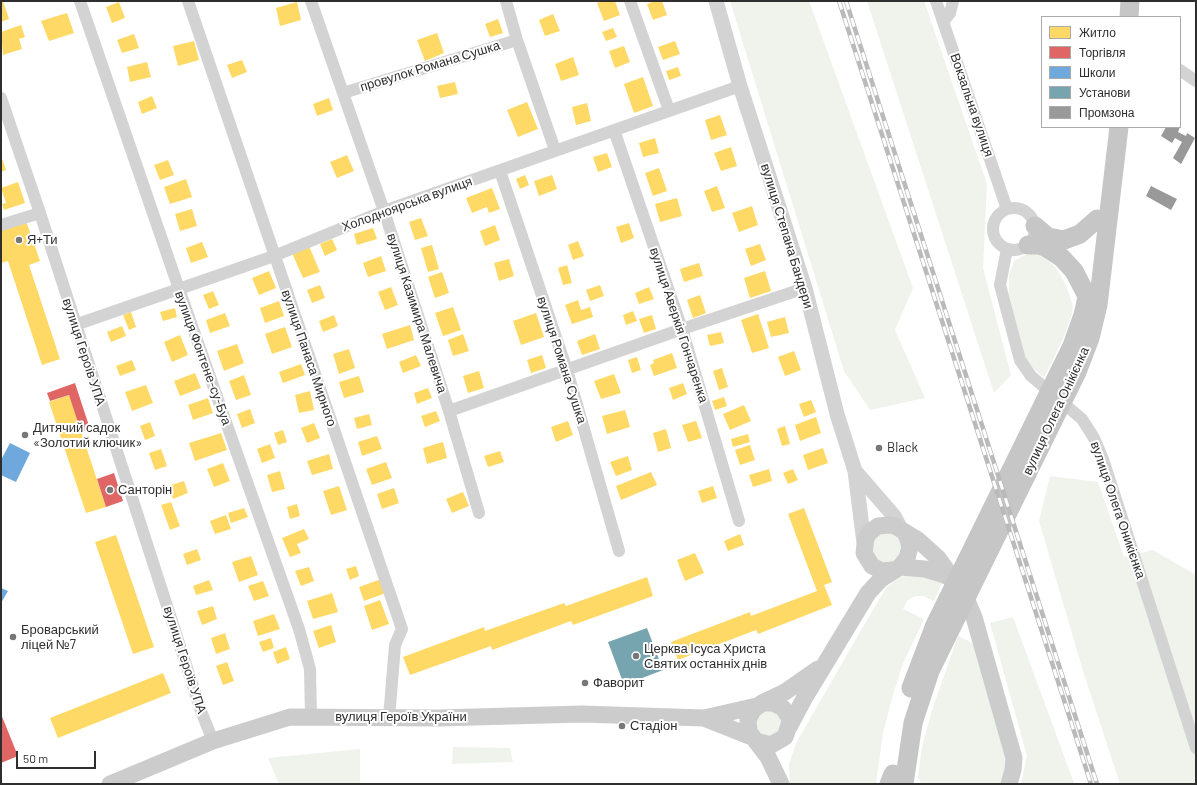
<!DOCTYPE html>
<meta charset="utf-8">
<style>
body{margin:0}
#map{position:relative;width:1197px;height:785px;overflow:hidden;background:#fff;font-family:Barlow,sans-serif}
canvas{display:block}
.frame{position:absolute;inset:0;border:2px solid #2e2e2e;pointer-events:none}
.legend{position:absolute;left:1041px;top:16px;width:140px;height:112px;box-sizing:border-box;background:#fff;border:1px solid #ababab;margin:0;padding:5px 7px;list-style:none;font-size:12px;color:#2e2e2e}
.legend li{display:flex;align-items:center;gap:8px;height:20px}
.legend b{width:20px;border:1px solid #ababab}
.scale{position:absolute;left:16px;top:751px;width:80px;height:18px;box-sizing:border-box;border:2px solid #2e2e2e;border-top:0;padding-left:5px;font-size:12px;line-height:14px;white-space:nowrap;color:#2e2e2e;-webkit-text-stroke:3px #fff;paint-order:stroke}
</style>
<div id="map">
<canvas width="1197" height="785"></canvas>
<div class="frame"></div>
<ul class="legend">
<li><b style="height:11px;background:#ffd966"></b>Житло</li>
<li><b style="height:11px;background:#e06666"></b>Торгівля</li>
<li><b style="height:11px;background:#6fa8dc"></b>Школи</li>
<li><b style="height:11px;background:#76a5af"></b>Установи</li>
<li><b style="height:11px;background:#999"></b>Промзона</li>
</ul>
<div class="scale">50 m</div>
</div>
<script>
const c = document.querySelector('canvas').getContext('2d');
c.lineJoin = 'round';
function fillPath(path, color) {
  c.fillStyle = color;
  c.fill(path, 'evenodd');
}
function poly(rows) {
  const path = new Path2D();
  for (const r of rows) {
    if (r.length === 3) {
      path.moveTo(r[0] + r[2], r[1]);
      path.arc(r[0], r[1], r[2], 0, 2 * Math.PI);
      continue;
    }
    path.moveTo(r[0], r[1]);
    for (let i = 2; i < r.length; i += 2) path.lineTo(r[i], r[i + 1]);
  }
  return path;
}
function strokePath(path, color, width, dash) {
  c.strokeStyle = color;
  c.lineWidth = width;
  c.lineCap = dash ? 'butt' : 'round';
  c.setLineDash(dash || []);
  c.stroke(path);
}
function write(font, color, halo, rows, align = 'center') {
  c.font = font + ' Barlow,sans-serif';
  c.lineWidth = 4;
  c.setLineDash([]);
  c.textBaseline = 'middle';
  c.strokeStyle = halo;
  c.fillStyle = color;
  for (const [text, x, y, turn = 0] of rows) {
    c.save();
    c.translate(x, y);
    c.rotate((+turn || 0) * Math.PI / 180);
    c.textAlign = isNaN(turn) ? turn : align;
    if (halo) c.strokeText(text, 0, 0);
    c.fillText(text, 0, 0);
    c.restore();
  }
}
fillPath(poly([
 [730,1,809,1,913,288,895,330,925,398,870,410,844,371],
 [867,1,924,1,987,184,983,268,1011,375,994,393],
 [1029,253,1036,253,1043,256,1056,268,1066,285,1073,306,1072,314,1063,339,1044,378,1031,366,1025,358,1009,295,1009,275,1014,261],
 [1050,476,1098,482,1124,557,1153,550,1196,575,1196,784,1120,784,1083,671,1039,521],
 [892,533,900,540,902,553,896,562,878,564,870,545,878,534],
 [920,574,942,583,934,601,923,596,915,596,907,601,903,609,924,619,902,666,893,695,883,733,876,784,790,784,789,764,796,743,878,601,887,587,900,577],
 [1013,617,1074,783,1074,784,1021,784,1027,756,990,623],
 [958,636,975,644,1007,760,1001,784,921,784,918,776,922,747,932,710],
 [762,708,782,714,781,733,779,735,763,737,754,725],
 [453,747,510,748,513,762,452,764],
 [360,749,360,784,279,784,268,758]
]), '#eff3ec');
fillPath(poly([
 [1,1,3,1,9,19,1,22],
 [603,1,615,1,620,15,604,21,597,3],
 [655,1,662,1,667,15,653,20,647,4],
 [119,2,125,18,112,23,106,7],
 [297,2,301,20,280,26,276,8],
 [67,13,74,33,49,41,41,21],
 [553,14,560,31,545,36,539,20],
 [498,19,503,33,490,37,485,24],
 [21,25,25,37,19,39,22,49,3,55,1,32],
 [613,28,617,37,606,41,602,32],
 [437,33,444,53,425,61,417,40],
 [134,34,139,48,122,53,117,40],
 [194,41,199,60,178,66,173,46],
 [675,41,680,54,663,60,658,47],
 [624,46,630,62,615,68,609,51],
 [573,57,579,75,561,81,555,64],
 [242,60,247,72,232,78,227,65],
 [147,62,151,77,130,82,127,67],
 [678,67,681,76,669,80,666,71],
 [643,77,653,106,634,113,624,84],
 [455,82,458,94,440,98,437,86],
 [152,96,157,108,142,114,138,102],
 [329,98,333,110,317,116,313,104],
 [527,102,538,129,518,137,507,110],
 [587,103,591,121,576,125,572,107],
 [720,115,727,135,711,140,705,120],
 [655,138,659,153,643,157,639,143],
 [731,147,737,166,721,171,714,153],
 [607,153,612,167,598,172,593,157],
 [347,155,354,171,337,178,330,162],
 [1,156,6,170,1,172],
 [168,160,174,175,160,180,154,165],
 [659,168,667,191,653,196,645,173],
 [525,175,529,185,520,189,516,179],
 [552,175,557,189,539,196,534,181],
 [186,179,192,197,170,204,164,187],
 [18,182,25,203,4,210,2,204,6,203,1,188],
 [717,186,725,208,712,212,704,191],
 [492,188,500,209,489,213,487,207,472,213,466,198],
 [677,198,682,216,660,222,655,204],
 [752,206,758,225,739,232,732,213],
 [192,209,197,226,180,231,175,214],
 [421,218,428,236,415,240,409,222],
 [26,221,40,261,29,265,60,359,42,365,8,261,1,263,1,229],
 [629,223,634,238,621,243,616,227],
 [495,225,500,240,485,246,480,231],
 [373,228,377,239,357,245,354,234],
 [332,239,337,250,325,256,320,244],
 [578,241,584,256,573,260,568,245],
 [202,242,208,257,191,263,186,248],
 [760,244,766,260,751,266,745,249],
 [432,245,439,269,428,272,421,248],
 [309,246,320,272,303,278,292,253],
 [381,256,386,271,368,277,363,263],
 [509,259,514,276,499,281,494,263],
 [699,263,703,276,684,282,680,269],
 [567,265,572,283,563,285,558,268],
 [269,271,276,288,259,295,252,278],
 [765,271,771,291,750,298,744,278],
 [442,272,449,293,435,298,428,277],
 [320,285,325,298,312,303,307,290],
 [600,285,604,296,590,301,586,290],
 [391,287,398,305,385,310,378,292],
 [649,287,654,299,639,304,635,293],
 [213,291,219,305,209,309,203,295],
 [700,295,706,313,693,318,687,300],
 [578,300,581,310,590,307,593,317,572,324,565,305],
 [279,301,284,316,265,323,260,308],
 [453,307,461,330,443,336,435,313],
 [175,308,177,317,163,321,160,312],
 [633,311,637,321,626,325,623,315],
 [131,312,136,327,129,330,123,315],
 [225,313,230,326,210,333,206,320],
 [536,313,544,337,521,345,513,321],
 [758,314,769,348,752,353,741,320],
 [334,315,338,326,323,332,319,321],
 [652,315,656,329,644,333,639,319],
 [785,317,789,333,771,337,767,322],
 [410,325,414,340,387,349,382,334],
 [122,326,126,336,111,342,107,332],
 [285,327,292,347,272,354,265,334],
 [721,332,724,343,710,346,707,335],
 [463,334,469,351,453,356,448,340],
 [595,334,600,349,582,355,577,341],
 [180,335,188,355,172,362,164,342],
 [237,344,244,363,224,371,217,351],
 [349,349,355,368,339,374,333,354],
 [794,351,801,370,785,376,778,357],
 [672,353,677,368,654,376,650,365,654,363,653,360],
 [416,355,421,366,403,373,399,362],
 [542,355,546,368,531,373,527,360],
 [637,357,641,370,632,373,628,360],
 [132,360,136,370,120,376,116,366],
 [301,364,305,375,283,383,279,372],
 [722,368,728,387,719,390,713,371],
 [479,371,484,388,468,393,463,376],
 [195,373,201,388,180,396,174,381],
 [614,374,621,393,601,399,594,381],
 [244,375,251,395,236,400,229,381],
 [359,376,364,392,344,398,339,382],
 [683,383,687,394,673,400,669,388],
 [146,385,153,403,132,411,125,392],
 [428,388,432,398,417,404,414,393],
 [310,391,314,410,299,413,295,395],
 [69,395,106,507,86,513,49,402],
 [724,397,727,406,715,410,712,401],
 [208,398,213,413,193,420,188,405],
 [811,400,816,412,804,417,799,404],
 [744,405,751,421,730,430,723,414],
 [250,409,255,423,242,428,237,414],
 [625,410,630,427,607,434,602,416],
 [436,411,440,421,425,427,421,416],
 [369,414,372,425,357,429,354,418],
 [816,417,821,433,800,441,795,425],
 [568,421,573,435,556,442,551,427],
 [696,421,702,438,688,442,682,425],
 [150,422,155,436,145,440,140,426],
 [314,423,320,438,307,443,301,428],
 [785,426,790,444,782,446,777,429],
 [666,429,671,448,658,452,653,433],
 [283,430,287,442,278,445,274,433],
 [221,433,227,450,195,461,189,443],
 [748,434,750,442,733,447,731,439],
 [377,436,382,449,362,456,358,442],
 [443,442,447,458,427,464,423,448],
 [270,444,275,458,262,463,257,449],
 [750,445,755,460,740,465,735,450],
 [823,448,828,463,808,470,803,455],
 [161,449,167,466,155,470,149,453],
 [500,451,504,462,488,467,484,456],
 [329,454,333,469,312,475,307,461],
 [628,456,632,470,616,476,610,462],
 [386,462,392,478,372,485,366,469],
 [223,463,230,481,214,487,207,469],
 [769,469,772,481,753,487,749,475],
 [793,469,798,480,788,484,783,473],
 [280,471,285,489,272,492,267,475],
 [651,472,657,485,621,500,616,486],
 [184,481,188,493,173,499,168,486],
 [339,486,347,510,331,515,323,491],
 [713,486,717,498,702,503,698,491],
 [394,488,399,503,382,509,377,494],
 [463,492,469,506,452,513,446,499],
 [171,502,180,526,170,530,161,505],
 [297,504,300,516,290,519,287,507],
 [244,508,248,517,231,523,228,513],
 [804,508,832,582,824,585,832,605,758,634,756,630,678,660,671,642,750,612,751,616,817,591,788,514],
 [226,515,231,529,215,534,210,521],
 [304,529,309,539,297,544,301,553,290,557,282,538],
 [740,534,744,545,728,551,724,541],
 [116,535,154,647,133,654,95,542],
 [197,549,201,560,187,565,183,554],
 [695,553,704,573,685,581,677,560],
 [251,556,258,575,239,582,232,562],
 [356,566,359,576,350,580,346,569],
 [309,567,314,581,301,586,295,571],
 [647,577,653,596,573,625,571,621,492,650,491,646,410,675,403,657,484,627,485,631,564,603,566,606],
 [381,579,386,593,364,601,359,587],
 [209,580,213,590,196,595,193,586],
 [263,581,269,596,254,601,248,586],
 [332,593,338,612,313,619,307,601],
 [380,600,389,624,372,630,364,606],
 [213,606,217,619,202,625,197,611],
 [274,614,280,629,258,636,253,621],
 [331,625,336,642,319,648,313,631],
 [225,633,230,649,216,654,211,638],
 [271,638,274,648,263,652,259,642],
 [286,647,290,659,277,664,273,652],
 [227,662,234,681,223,685,216,666],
 [163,673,171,693,58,738,50,718]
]), '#ffd966');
fillPath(poly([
 [75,383,90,429,81,432,69,395,50,401,47,393],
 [114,473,123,501,106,507,97,479],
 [1,714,18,756,1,763]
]), '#e06666');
fillPath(poly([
 [10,443,30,453,16,482,1,475,1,460],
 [1,588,8,591,1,603]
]), '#6fa8dc');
fillPath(poly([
 [647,628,663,670,624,685,608,642]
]), '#76a5af');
fillPath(poly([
 [1166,127,1180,127,1178,132,1186,136,1187,133,1195,138,1181,164,1173,158,1182,142,1175,138,1172,143,1161,136],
 [1151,186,1177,199,1171,210,1146,196]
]), '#999');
strokePath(poly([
 [80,1,179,289,299,629,310,669,311,717],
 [188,1,402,629,395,645,389,718],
 [311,1,384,211,449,411,479,513],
 [506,1,517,40,555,150],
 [630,1,669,110],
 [936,1,1007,209],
 [943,22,950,13,953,1],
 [1180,70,1196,81],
 [343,93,517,40],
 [1,98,40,213,201,711,213,741],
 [614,130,682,329,739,521],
 [500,171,567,370,619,551],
 [1014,229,21],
 [1,225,40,213],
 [1007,249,1000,285,1020,360,1031,376,1082,419,1094,438,1103,459,1196,748],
 [75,325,274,256,384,211,740,86],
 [449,411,682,329,805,288]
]), '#d3d3d3', 12);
strokePath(poly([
 [716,1,740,86,805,288,837,414,855,471,864,543],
 [855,471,894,516,901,529]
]), '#d3d3d3', 15);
strokePath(poly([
 [900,567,925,569,942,574,953,579],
 [893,570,882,571,872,566,864,553,866,538,870,532,878,526,890,525,895,526,918,540,938,558,965,596,974,617,1014,758,1013,770,1009,784],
 [762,703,785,692,818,669],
 [704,718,752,737],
 [789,727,805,697,868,593,881,579,900,567,907,558,910,547,907,536,903,531],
 [756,741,771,745,785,737,790,722,789,717,783,708,773,703,762,703,753,710,748,720,749,732,768,757,781,784],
 [110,784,213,741,290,717,439,718,582,714,704,718,757,706]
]), '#ccc', 17);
strokePath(poly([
 [1129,17,1130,1],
 [1035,226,1048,237,1064,240,1080,234,1097,219],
 [1028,245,1040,245,1047,248,1062,258,1074,271,1087,296],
 [911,688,935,625,1072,346,1083,315,1087,297],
 [889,784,893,774],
 [904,784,913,723,930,671,1077,372,1090,338,1098,305,1119,127]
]), '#c6c6c6', 19);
const rail = poly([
 [839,1,1091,784],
 [846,1,1097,784]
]);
strokePath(rail, '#bababa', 4.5);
strokePath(rail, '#fff', 3, [9]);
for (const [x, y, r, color] of [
 [19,240,4,"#777"],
 [25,435,4,"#777"],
 [879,448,4,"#777"],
 [110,490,4,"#777"],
 [13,637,4,"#777"],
 [636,656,4,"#777"],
 [585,683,4,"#777"],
 [622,726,4,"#777"]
]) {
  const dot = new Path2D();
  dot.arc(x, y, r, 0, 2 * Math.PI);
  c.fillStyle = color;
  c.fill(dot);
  strokePath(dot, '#fff', 1.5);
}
write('13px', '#2e2e2e', '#fff', [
 ["провулок Романа Сушка",430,66,-17],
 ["Вокзальна вулиця",972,105,71],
 ["Холодноярська вулиця",407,204,-20],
 ["вулиця Степана Бандери",787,236,73],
 ["вулиця Казимира Малевича",417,313,72],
 ["вулиця Аверкія Гончаренка",679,325,72],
 ["вулиця Героїв УПА",84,352,72],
 ["вулиця Фонтене-су-Буа",203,358,70],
 ["вулиця Панаса Мирного",309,358,71],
 ["вулиця Романа Сушка",562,360,72],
 ["вулиця Олега Онікієнка",1056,411,-65],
 ["вулиця Олега Оникієнка",1118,510,71],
 ["вулиця Героїв УПА",185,660,72],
 ["вулиця Героїв України",401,717]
]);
write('13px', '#2e2e2e', '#fff', [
 ["Я+Ти",27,240],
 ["Дитячий садок",33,428],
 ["«Золотий ключик»",33,443],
 ["Black",887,448],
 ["Санторін",118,490],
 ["Броварський",21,630],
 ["ліцей №7",21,645],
 ["Церква Ісуса Христа",644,649],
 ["Святих останніх днів",644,664],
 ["Фаворит",593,683],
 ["Стадіон",630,726]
], 'left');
</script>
